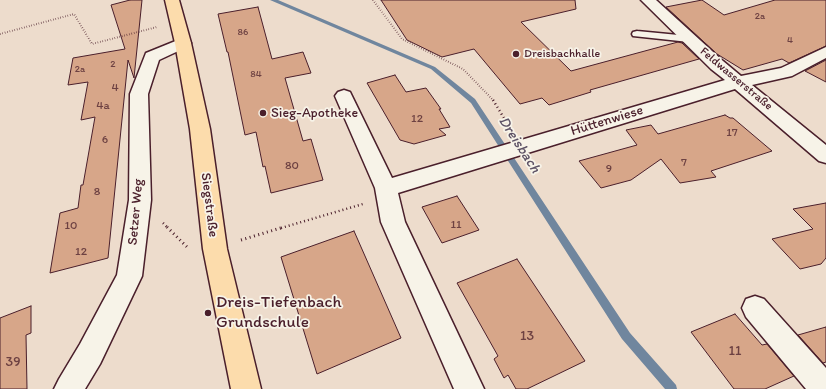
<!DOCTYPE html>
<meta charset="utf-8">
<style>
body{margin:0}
canvas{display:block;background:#eddccc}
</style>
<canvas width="826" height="389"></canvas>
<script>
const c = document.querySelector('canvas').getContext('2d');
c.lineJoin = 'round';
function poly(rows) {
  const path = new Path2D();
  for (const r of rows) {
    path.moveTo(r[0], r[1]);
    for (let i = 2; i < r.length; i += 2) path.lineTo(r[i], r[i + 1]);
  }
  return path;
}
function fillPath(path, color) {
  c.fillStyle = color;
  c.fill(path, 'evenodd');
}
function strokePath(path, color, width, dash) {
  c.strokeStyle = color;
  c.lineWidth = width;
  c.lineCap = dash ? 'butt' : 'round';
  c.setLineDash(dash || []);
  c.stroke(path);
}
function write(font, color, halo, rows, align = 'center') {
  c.font = font + ' Itim,sans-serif';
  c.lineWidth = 3.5;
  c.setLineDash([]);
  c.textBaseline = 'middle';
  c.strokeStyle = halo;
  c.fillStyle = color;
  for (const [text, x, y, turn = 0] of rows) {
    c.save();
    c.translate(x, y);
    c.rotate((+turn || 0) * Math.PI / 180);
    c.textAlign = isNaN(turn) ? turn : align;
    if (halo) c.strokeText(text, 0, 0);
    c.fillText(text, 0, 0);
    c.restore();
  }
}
fillPath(poly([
 [270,0,278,0,435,67,475,99,630,333,676,385,677,389,665,389,622,339,471,103,431,69,270,0]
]), '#70869e');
const building = poly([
 [130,0,142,0,134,78,128,60,108,258,50,273,60,213,78,208,81,185,83,185,95,117,81,120,88,82,68,85,73,58,125,49,111,5,130,0],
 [381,0,575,0,576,9,521,22,571,71,678,42,682,43,699,59,590,90,591,92,549,105,542,98,520,104,474,49,442,57,407,40,381,0],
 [702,0,724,15,775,0,826,0,826,46,789,63,782,59,743,70,717,54,666,7,702,0],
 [258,7,272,59,303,52,311,73,285,78,303,141,311,139,323,180,271,193,265,166,263,167,256,132,245,135,228,52,227,52,218,14,258,7],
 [826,60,826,82,805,71,826,60],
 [395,75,406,92,426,88,441,109,439,109,450,127,439,129,446,135,414,144,400,140,367,83,395,75],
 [725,115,730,118,733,118,772,151,711,171,716,177,680,183,661,159,631,180,601,188,579,161,637,145,626,130,651,125,658,134,725,115],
 [457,196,479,230,442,243,422,207,457,196],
 [826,203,826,258,821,264,800,269,772,239,813,229,793,209,826,203],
 [354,231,401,338,317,374,281,257,354,231],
 [517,259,585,361,527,389,516,389,508,375,504,378,494,359,498,356,457,283,517,259],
 [31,306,31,333,26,335,27,389,0,389,0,318,31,306],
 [735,314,762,345,767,344,794,376,765,389,734,389,691,332,735,314],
 [826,327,826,362,823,363,798,335,826,327]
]);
fillPath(building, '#d7a689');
strokePath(building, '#4a1f2b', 1);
const service = poly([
 [637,31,689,36,694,39,689,42,633,36,632,34,633,32,637,31]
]);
const minor = poly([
 [641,0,656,0,723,61,741,76,781,68,826,47,826,58,792,76,752,85,826,145,826,163,819,161,735,89,398,193,405,222,484,389,454,389,381,222,375,188,335,96,338,92,344,90,350,92,392,178,725,80,711,69,641,0],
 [183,38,189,40,191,43,189,46,159,60,148,94,151,200,142,276,100,364,85,389,54,389,59,379,80,344,117,275,129,200,130,94,146,53,183,38],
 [755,296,764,299,826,368,826,389,806,389,746,317,742,308,746,299,755,296]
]);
const primary = poly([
 [165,0,179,0,191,43,210,129,227,249,261,389,231,389,203,249,190,129,175,43,165,0]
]);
strokePath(service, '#4a1f2b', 3);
strokePath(minor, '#4a1f2b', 3);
strokePath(primary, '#4a1f2b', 3);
strokePath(poly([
 [373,0,402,39,463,69,494,101],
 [0,34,74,14,92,44,157,27]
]), '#4a1f2b', 2, [0.5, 2]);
strokePath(poly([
 [493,100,510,128],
 [163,223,168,228],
 [281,228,363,204]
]), '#4a1f2b', 2.5, [1, 3]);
strokePath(poly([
 [167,227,188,248],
 [241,240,284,227]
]), '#4a1f2b', 3, [1, 3.5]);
fillPath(service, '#f7f3e8');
fillPath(minor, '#f7f3e8');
fillPath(primary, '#fcdcac');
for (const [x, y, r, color] of [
 [516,54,4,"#4a1f2b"],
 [263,113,4,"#4a1f2b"],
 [208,313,4,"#4a1f2b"]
]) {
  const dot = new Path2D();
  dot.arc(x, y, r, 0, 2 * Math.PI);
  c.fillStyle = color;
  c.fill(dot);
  strokePath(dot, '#f7f3e8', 1.5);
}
write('10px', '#6d4142', null, [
 ["2a",760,16],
 ["86",243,32],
 ["4",790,40],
 ["2",113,64],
 ["2a",80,69],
 ["84",256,74]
]);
write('12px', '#4a1f2b', '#f7f3e8', [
 ["Dreisbachhalle",524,54]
], 'left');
write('12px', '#4a1f2b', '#f7f3e8', [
 ["Feldwasserstraße",736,79,40]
]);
write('12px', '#6d4142', null, [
 ["4",115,88],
 ["4a",103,106],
 ["12",417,119],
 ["17",732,133],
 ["6",105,140],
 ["7",684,163],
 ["80",292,166],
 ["9",609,169],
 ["8",97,192],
 ["11",456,225],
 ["10",71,226],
 ["12",81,252]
]);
write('14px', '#4a1f2b', '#f7f3e8', [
 ["Sieg-Apotheke",271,113]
], 'left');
write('14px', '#4a1f2b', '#f7f3e8', [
 ["Hüttenwiese",607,121,-17],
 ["Siegstraße",209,205,83],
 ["Setzer Weg",136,212,-85]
]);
write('14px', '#6d4142', null, [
 ["13",527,336],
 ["11",735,351],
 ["39",13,362]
]);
write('italic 15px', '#5d5265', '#f7f3e8', [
 ["Dreisbach",519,145,57]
]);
write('17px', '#4a1f2b', '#f7f3e8', [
 ["Dreis-Tiefenbach",216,303],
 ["Grundschule",216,323]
], 'left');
</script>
